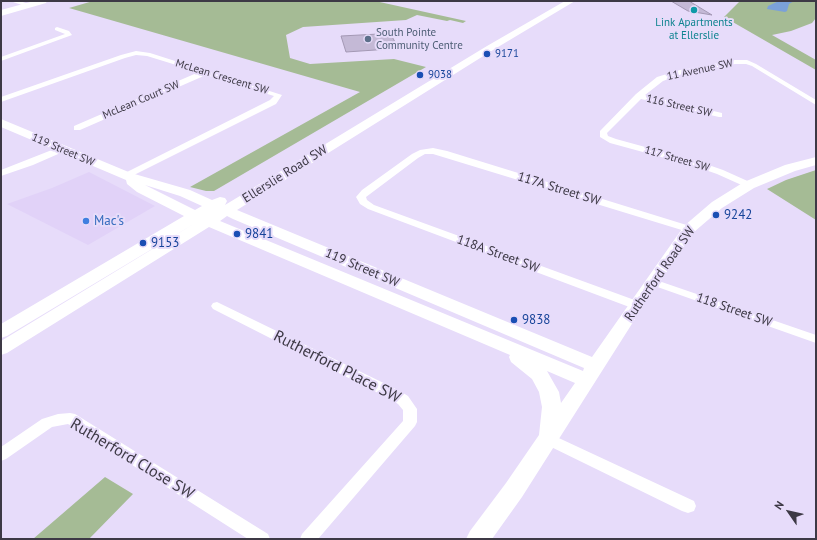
<!DOCTYPE html>
<style>
body{margin:0}
#map{position:relative;width:817px;height:540px;overflow:hidden;background:#e7dcfa;font-family:"PT Sans",sans-serif}
canvas{display:block}
.frame{position:absolute;inset:0;border:2px solid #3d3945;pointer-events:none}
.north{position:absolute;left:769px;top:492px;width:40px;height:40px;-webkit-text-stroke:3px #e7dcfa;paint-order:stroke;rotate:304deg;font-size:11px;font-weight:700;line-height:16px;text-align:center;color:#3d3945}
.north::after{content:'';display:block;margin:auto;width:14px;height:18px;background:#3d3945;clip-path:polygon(50% 0,100% 100%,50% 72%,0 100%)}
</style>
<div id="map">
<canvas width="817" height="540"></canvas>
<div class="frame"></div>
<div class="north">N</div>
</div>
<script>
const c = document.querySelector('canvas').getContext('2d');
c.lineJoin = 'round';
function fillPath(path, color) {
  c.fillStyle = color;
  c.fill(path, 'evenodd');
}
function poly(rows) {
  const path = new Path2D();
  for (const r of rows) {
    path.moveTo(r[0], r[1]);
    for (let i = 2; i < r.length; i += 2) path.lineTo(r[i], r[i + 1]);
  }
  return path;
}
function strokePath(path, color, width, dash) {
  c.strokeStyle = color;
  c.lineWidth = width;
  c.lineCap = dash ? 'butt' : 'round';
  c.setLineDash(dash || []);
  c.stroke(path);
}
function write(font, color, halo, rows, align = 'center') {
  c.font = font + ' "PT Sans",sans-serif';
  c.lineWidth = 4;
  c.setLineDash([]);
  c.textBaseline = 'middle';
  c.strokeStyle = halo;
  c.fillStyle = color;
  for (const [text, x, y, turn = 0] of rows) {
    c.save();
    c.translate(x, y);
    c.rotate((+turn || 0) * Math.PI / 180);
    c.textAlign = isNaN(turn) ? turn : align;
    if (halo) c.strokeText(text, 0, 0);
    c.fillText(text, 0, 0);
    c.restore();
  }
}
fillPath(poly([
 [89,172,155,206,88,245,7,204,52,188]
]), '#e1d2f8');
fillPath(poly([
 [93,1,375,1,466,21,463,23,450,20,447,21,417,15,406,20,303,27,286,35,290,58,310,64,394,59,426,67,214,191,206,191,190,187,360,92,69,8],
 [740,1,816,1,816,18,812,23,791,31,772,35,816,60,816,70,724,17],
 [816,170,816,220,767,189,786,180],
 [105,477,133,494,89,539,33,539]
]), '#a5bb95');
fillPath(poly([
 [779,1,794,1,789,4,787,11,785,12,767,9,768,6]
]), '#7ba1d9');
const building = poly([
 [671,1,689,1,712,15,688,11,671,1],
 [389,31,395,42,393,42,395,46,390,49,346,52,341,36,379,34,378,32,389,31]
]);
fillPath(building, '#c4b9d6');
strokePath(building, '#a398b4', 1);
fillPath(poly([
 [10,1,20,1,31,5,28,7,10,1],
 [57,27,69,31,72,35,1,61,1,57,65,34,55,30,55,28,57,27],
 [136,51,150,53,282,95,276,104,126,179,123,178,121,176,123,174,270,100,274,96,206,75,80,130,74,130,74,126,199,72,147,56,136,55,125,58,1,102,1,97,121,55,136,51],
 [735,60,747,60,756,64,816,100,816,105,752,66,746,64,735,64,682,74,663,81,645,95,722,113,722,117,719,117,641,99,607,133,608,136,616,139,700,162,723,170,752,183,754,185,752,187,746,187,717,174,694,166,610,143,600,137,600,131,636,94,657,77,680,70,735,60],
 [62,146,66,149,65,151,33,165,1,176,1,170,62,146],
 [433,148,447,151,693,227,694,229,693,231,685,231,433,154,425,154,418,158,366,197,367,200,374,205,640,302,642,305,640,308,632,308,368,209,360,204,356,197,362,190,412,154,420,150,433,148],
 [653,279,816,335,816,343,649,284,647,282,649,280,653,279],
 [217,302,400,391,408,396,417,409,417,422,415,426,318,539,300,539,302,534,403,421,403,410,398,404,390,399,213,309,211,306,213,303,217,302],
 [70,413,75,414,268,534,270,539,248,539,68,424,52,427,6,459,1,461,1,447,42,419,58,414,70,413],
 [548,433,694,501,696,506,694,511,688,513,682,511,543,443,541,439,543,435,548,433]
]), '#fff');
fillPath(poly([
 [34,1,47,1,46,3,1,16,1,10,34,1],
 [565,1,575,1,493,50,237,210,592,357,684,226,712,202,744,182,785,165,816,157,816,165,795,171,754,188,722,208,694,232,642,308,522,497,492,539,466,539,470,531,506,483,539,435,542,407,539,392,532,379,511,362,509,357,510,355,209,227,7,353,1,355,1,341,197,222,7,336,1,338,1,324,184,216,137,192,127,184,126,180,1,127,1,119,131,173,190,190,212,200,220,197,225,198,227,201,225,205,487,46,565,1],
 [145,185,180,196,202,206,195,210,145,185],
 [227,216,233,219,584,368,583,371,220,221,227,216],
 [547,371,575,383,561,403,559,392,547,371]
]), '#fff');
for (const [x, y, r, color] of [
 [694,10,4,"#0f9aa8"],
 [368,39,4,"#5c6f8a"],
 [487,54,4,"#1a4fb4"],
 [420,75,4,"#1a4fb4"],
 [716,215,4,"#1a4fb4"],
 [86,221,4,"#3f7fe0"],
 [237,234,4,"#1a4fb4"],
 [143,243,4,"#1a4fb4"],
 [514,320,4,"#1a4fb4"]
]) {
  const dot = new Path2D();
  dot.arc(x, y, r, 0, 2 * Math.PI);
  c.fillStyle = color;
  c.fill(dot);
  strokePath(dot, '#e7dcfa', 1.5);
}
write('11px', '#0d838f', '#e7dcfa', [
 ["Link Apartments",694,23],
 ["at Ellerslie",694,36]
]);
write('11px', '#4e5e75', '#e7dcfa', [
 ["South Pointe",376,33],
 ["Community Centre",376,46]
], 'left');
write('11px', '#164399', '#e7dcfa', [
 ["9171",495,54],
 ["9038",428,75]
], 'left');
write('11px', '#3d3945', '#e7dcfa', [
 ["11 Avenue SW",700,70,-12],
 ["McLean Crescent SW",222,77,17],
 ["McLean Court SW",141,100,-23],
 ["116 Street SW",679,106,13],
 ["119 Street SW",63,150,23],
 ["117 Street SW",677,159,16]
]);
write('13px', '#3d3945', '#e7dcfa', [
 ["Ellerslie Road SW",285,174,-32],
 ["117A Street SW",559,189,17],
 ["118A Street SW",498,254,20],
 ["119 Street SW",362,268,23],
 ["Rutherford Road SW",660,274,-55],
 ["118 Street SW",734,310,19]
]);
write('13px', '#164399', '#e7dcfa', [
 ["9242",724,215],
 ["9841",245,234],
 ["9153",151,243],
 ["9838",522,320]
], 'left');
write('13px', '#366cbe', '#e7dcfa', [
 ["Mac's",94,221]
], 'left');
write('16px', '#3d3945', '#e7dcfa', [
 ["Rutherford Place SW",337,367,27],
 ["Rutherford Close SW",132,459,31]
]);
</script>
